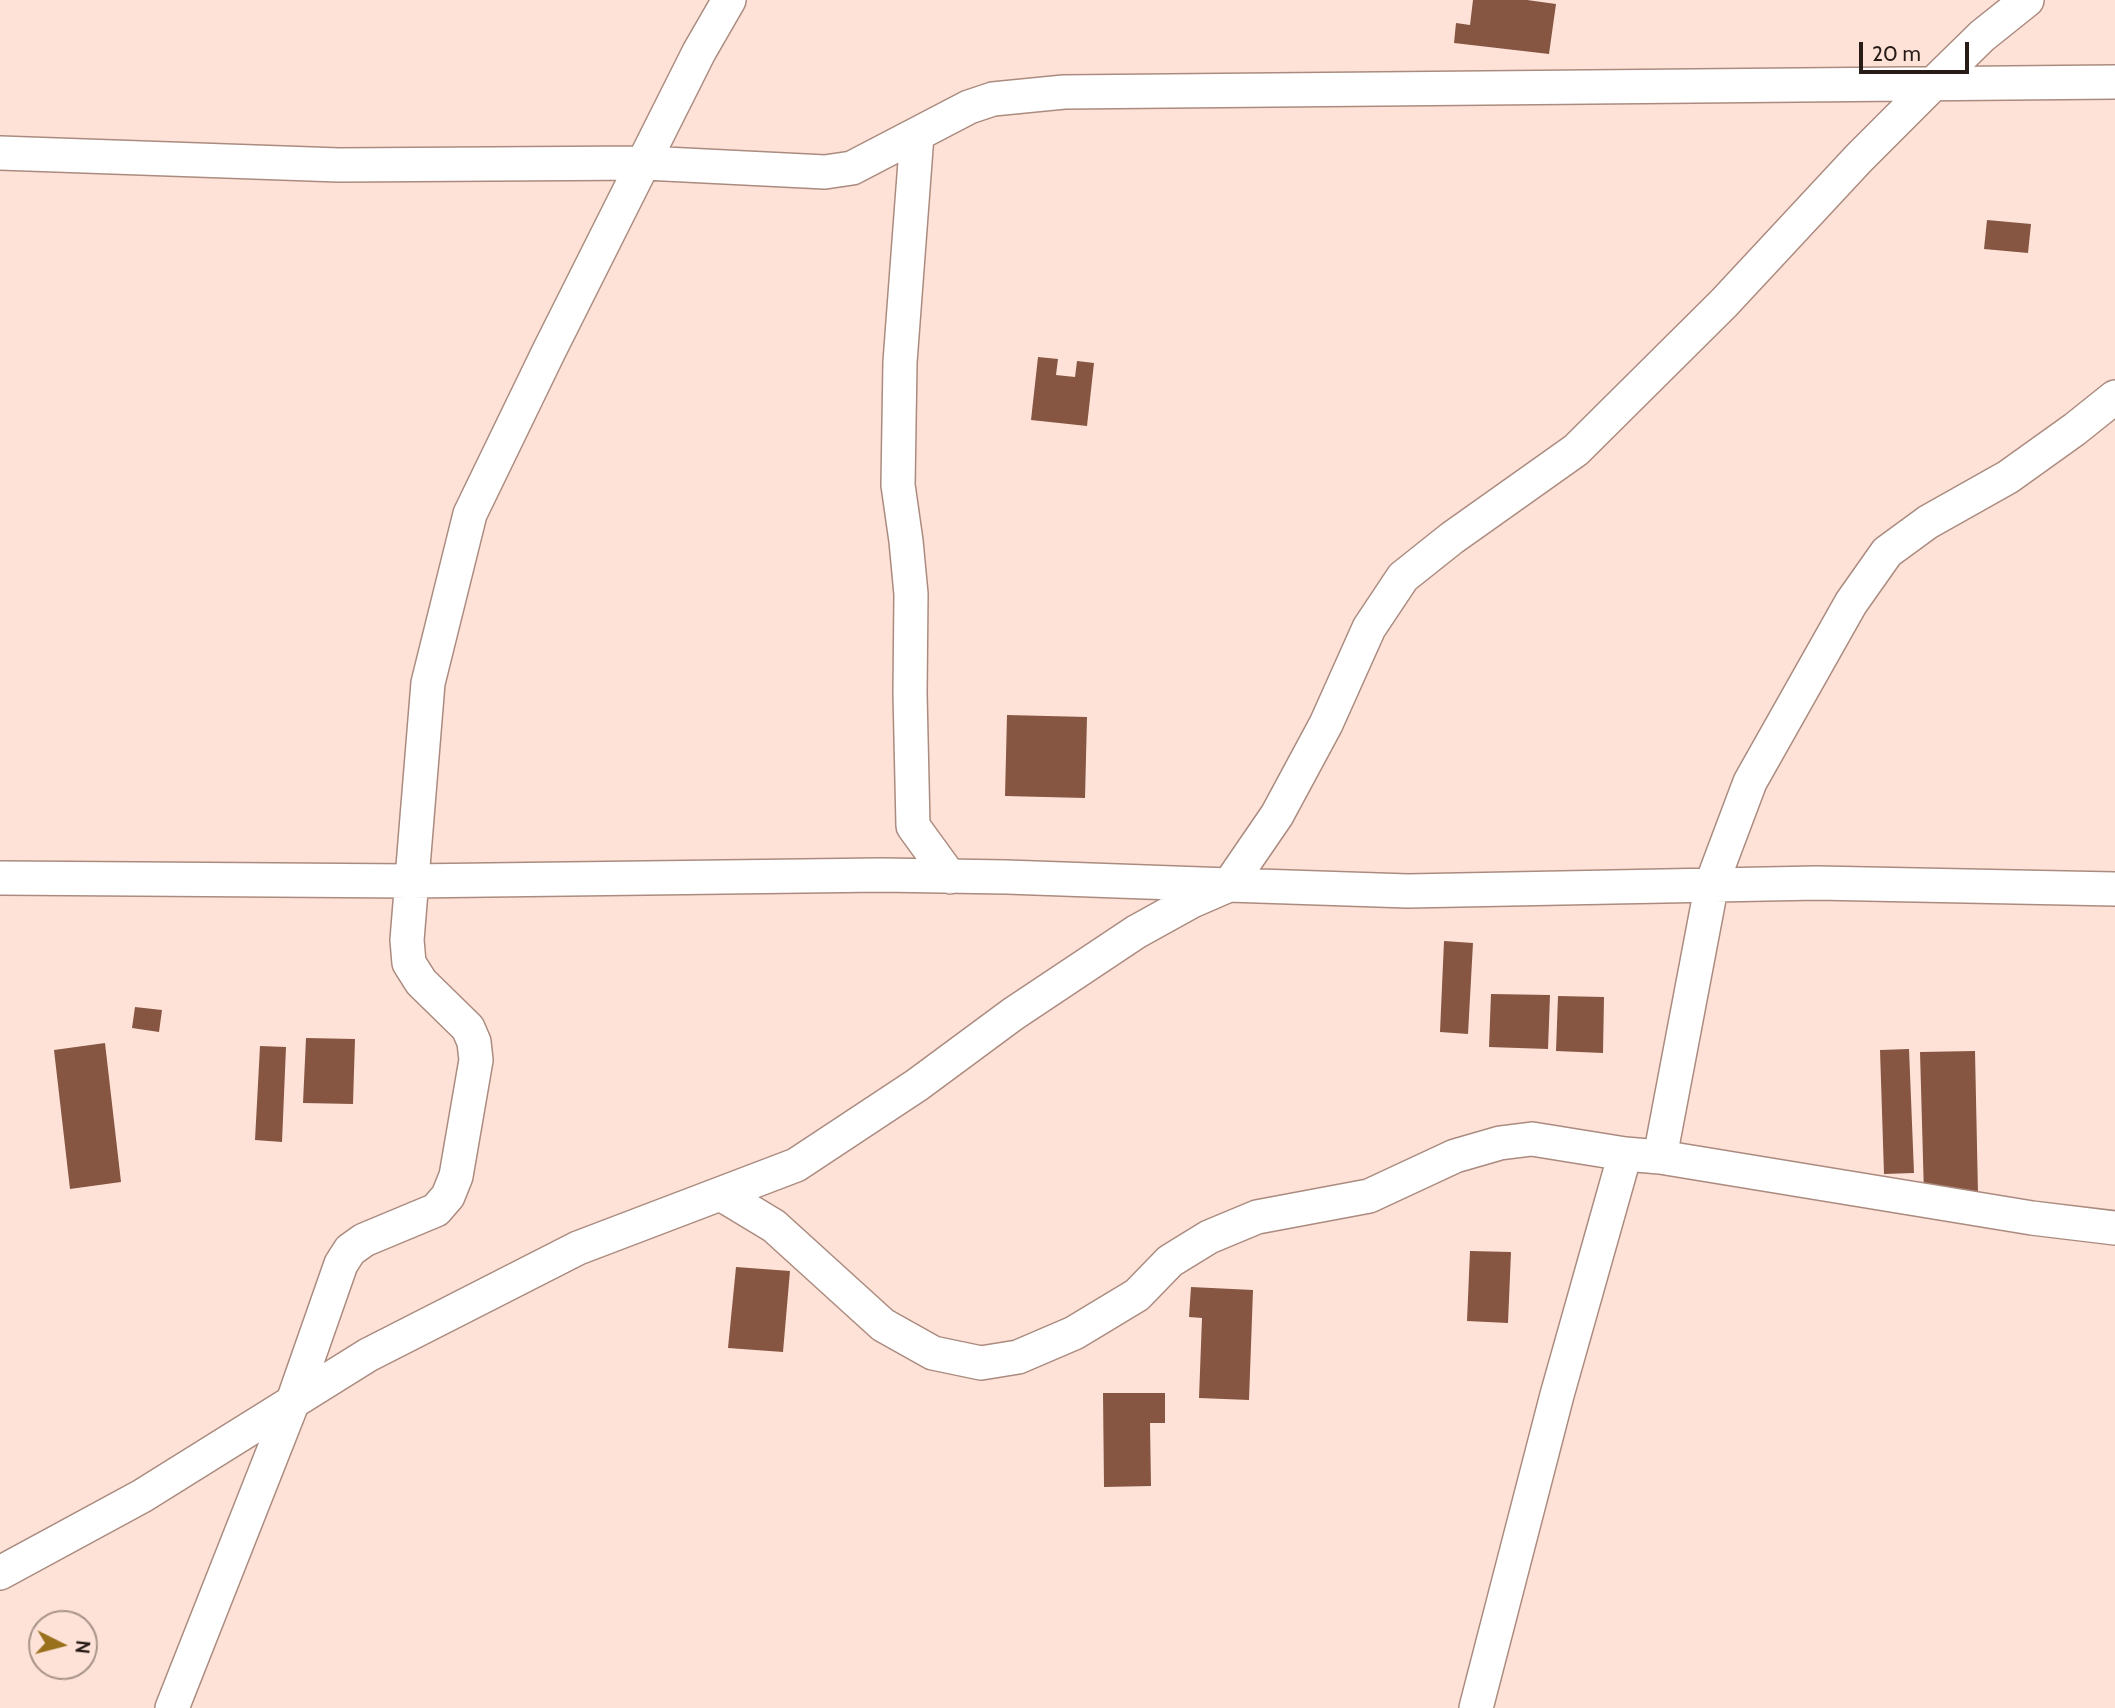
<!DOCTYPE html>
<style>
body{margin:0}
#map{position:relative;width:2115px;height:1708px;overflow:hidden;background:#fee2d7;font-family:Cabin,sans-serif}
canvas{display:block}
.north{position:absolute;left:28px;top:1610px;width:70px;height:70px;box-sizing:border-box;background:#fee2d7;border:2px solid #a8938a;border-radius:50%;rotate:96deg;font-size:19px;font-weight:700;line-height:28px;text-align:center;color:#281c17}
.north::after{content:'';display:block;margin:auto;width:24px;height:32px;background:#99701c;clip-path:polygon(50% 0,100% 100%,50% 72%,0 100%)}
.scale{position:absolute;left:1859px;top:42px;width:110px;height:32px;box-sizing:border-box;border:4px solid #281c17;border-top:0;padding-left:9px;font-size:21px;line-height:24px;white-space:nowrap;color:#281c17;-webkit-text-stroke:5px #fee2d7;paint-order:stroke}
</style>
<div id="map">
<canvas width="2115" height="1708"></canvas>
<div class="north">N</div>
<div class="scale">20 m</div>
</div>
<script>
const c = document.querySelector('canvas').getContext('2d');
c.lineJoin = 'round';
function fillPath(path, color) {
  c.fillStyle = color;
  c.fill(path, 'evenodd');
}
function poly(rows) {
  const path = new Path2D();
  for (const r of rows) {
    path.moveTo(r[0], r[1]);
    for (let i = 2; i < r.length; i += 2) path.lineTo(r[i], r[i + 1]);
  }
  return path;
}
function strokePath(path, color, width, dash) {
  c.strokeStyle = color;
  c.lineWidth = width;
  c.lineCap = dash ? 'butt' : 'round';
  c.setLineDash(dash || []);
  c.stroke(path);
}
fillPath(poly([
 [1473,0,1527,0,1556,4,1549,54,1454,43,1456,23,1470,25],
 [1987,220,2031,224,2028,253,1984,249],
 [1038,357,1058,359,1056,375,1075,377,1077,361,1094,363,1087,426,1031,420],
 [1007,715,1087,717,1085,798,1005,796],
 [1444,941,1473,943,1468,1034,1440,1032],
 [1491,994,1550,995,1548,1049,1489,1047],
 [1558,996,1604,997,1603,1053,1556,1051],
 [135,1007,162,1010,159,1032,132,1028],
 [306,1038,355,1039,353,1104,303,1103],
 [105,1043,121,1182,70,1189,54,1050],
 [260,1046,286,1047,282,1142,255,1140],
 [1909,1049,1914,1173,1884,1174,1880,1050],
 [1975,1051,1978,1194,1924,1195,1920,1052],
 [1470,1251,1511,1252,1508,1323,1467,1321],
 [736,1267,790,1271,783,1352,728,1348],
 [1191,1287,1253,1290,1249,1400,1199,1398,1202,1318,1189,1317],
 [1103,1393,1165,1393,1165,1423,1150,1423,1151,1486,1104,1487]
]), '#865643');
const minor = poly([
 [917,135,900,362,898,485,906,541,911,594,910,693,913,826,950,877],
 [0,153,339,165,645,163,825,172,852,168,969,107,993,99,1064,92,2115,82],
 [0,878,411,881,881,875,1007,877,1229,885,1277,815,1326,724,1369,628,1403,577,1452,538,1576,450,1724,303,1859,158,1932,85,1982,36,2027,0],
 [1660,1157,1712,883,1750,782,1851,603,1887,552,1928,522,2008,477,2075,429,2115,397],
 [721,1194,774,1226,883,1325,933,1353,981,1363,1018,1357,1074,1333,1137,1295,1170,1261,1209,1237,1257,1217,1369,1196,1455,1156,1500,1143,1532,1139,1625,1154,1660,1157,2032,1218,2115,1228],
 [0,1573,142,1496,368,1355,578,1248,796,1165,917,1085,1013,1014,1136,932,1192,901,1229,885,1408,891,1817,883,2115,889],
 [172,1708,292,1404,341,1264,350,1250,364,1240,436,1210,448,1196,456,1176,476,1060,474,1042,468,1028,421,982,409,963,407,940,428,683,470,514,549,351,699,52,729,0],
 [1476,1708,1557,1395,1625,1154]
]);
strokePath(minor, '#ab8b7f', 36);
strokePath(minor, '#fff', 33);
</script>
